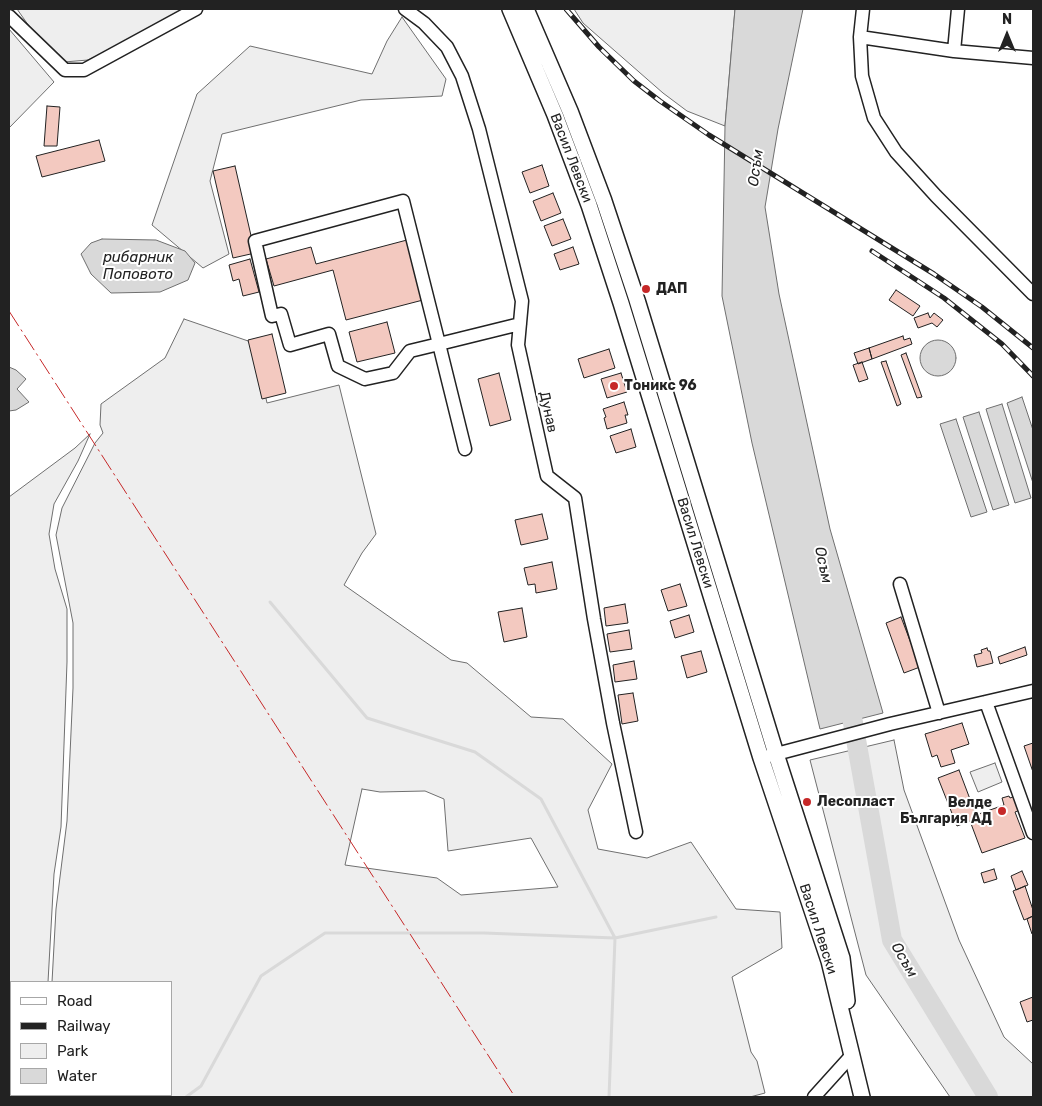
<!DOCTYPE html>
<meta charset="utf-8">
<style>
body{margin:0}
#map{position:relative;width:1042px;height:1106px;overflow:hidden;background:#fff;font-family:Rubik,sans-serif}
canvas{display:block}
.frame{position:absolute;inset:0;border:10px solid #222;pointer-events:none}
.legend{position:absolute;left:10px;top:981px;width:162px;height:115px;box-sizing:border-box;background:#fff;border:1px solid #a7a7a7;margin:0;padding:6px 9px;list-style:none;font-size:15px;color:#222}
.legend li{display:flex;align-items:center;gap:10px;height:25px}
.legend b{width:25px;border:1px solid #a7a7a7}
.north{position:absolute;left:982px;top:10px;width:50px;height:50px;-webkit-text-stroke:4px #fff;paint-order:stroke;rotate:0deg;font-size:14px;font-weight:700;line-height:20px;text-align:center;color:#222}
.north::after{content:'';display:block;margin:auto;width:18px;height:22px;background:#222;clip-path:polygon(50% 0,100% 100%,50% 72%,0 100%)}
</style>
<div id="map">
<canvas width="1042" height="1106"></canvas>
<div class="frame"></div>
<ul class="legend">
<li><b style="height:6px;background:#fff"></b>Road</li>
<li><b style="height:6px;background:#222"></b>Railway</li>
<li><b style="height:14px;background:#eee"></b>Park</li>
<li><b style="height:14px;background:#d9d9d9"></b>Water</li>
</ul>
<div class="north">N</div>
</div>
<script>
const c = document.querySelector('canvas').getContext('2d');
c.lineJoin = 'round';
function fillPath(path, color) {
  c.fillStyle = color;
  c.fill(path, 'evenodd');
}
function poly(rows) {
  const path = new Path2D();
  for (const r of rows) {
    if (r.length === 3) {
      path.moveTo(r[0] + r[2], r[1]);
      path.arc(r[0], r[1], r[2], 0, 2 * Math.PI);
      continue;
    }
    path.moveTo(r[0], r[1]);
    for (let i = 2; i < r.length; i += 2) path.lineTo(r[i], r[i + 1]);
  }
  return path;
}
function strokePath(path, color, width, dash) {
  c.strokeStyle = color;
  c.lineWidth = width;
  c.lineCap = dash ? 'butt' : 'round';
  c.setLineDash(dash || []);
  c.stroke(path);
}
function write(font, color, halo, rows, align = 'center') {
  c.font = font + ' Rubik,sans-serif';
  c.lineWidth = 4;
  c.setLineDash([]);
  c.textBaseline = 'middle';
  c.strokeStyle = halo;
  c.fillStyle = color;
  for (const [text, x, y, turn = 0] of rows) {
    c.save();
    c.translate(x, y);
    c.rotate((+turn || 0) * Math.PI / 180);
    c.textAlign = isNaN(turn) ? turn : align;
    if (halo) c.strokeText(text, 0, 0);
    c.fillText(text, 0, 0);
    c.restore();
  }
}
const green = poly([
 [17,9,185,9,133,39,88,60,64,62,36,36,17,9],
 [574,9,735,9,725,126,687,111,663,93,583,23,574,9],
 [402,17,446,79,442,96,361,100,222,134,210,181,229,254,203,268,152,225,197,94,250,46,372,74,387,41,402,17],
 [9,29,54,82,9,128,9,29],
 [184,319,254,343,267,403,339,385,376,534,362,553,344,585,451,660,467,663,531,717,563,719,612,764,588,810,598,849,647,858,691,842,736,909,780,912,782,948,732,977,751,1052,757,1061,765,1093,750,1097,55,1097,55,1095,171,1095,171,982,52,982,56,909,67,821,73,688,73,623,56,535,62,508,95,443,103,433,100,425,101,404,165,358,184,319],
 [362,789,380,792,425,791,444,799,448,851,531,838,558,887,461,895,437,878,345,865,362,789],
 [90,434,78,461,54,504,49,534,55,569,67,609,67,662,61,827,54,874,48,982,11,982,11,1055,9,1047,9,497,75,448,90,434],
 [894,740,904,790,959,940,1004,1037,1033,1064,1033,1097,950,1097,866,975,810,760,894,740],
 [995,763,1002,782,978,792,970,772,995,763]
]);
fillPath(green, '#eee');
strokePath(green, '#6f6f6f', 1);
const water = poly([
 [735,9,803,9,778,129,765,207,779,294,830,529,883,713,820,729,752,443,722,296,725,126,735,9],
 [102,239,156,240,185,251,195,263,188,280,160,292,111,293,91,274,81,254,91,243,102,239],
 [938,358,18],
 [9,367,16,370,26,379,17,389,29,402,16,410,9,411,9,367],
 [1022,397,1033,430,1033,483,1007,403,1022,397],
 [1002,404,1031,498,1015,503,986,409,1002,404],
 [979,412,1009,505,993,510,963,417,979,412],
 [956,419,987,512,971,517,940,424,956,419]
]);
fillPath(water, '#d9d9d9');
strokePath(water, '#6f6f6f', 1);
strokePath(poly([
 [186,1097,201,1086,261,976,325,933,484,933,615,938,541,799,475,752,367,718,270,602],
 [609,1097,615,938,716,917]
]), '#d9d9d9', 3);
strokePath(poly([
 [848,695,892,940,988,1097]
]), '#d9d9d9', 20);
const building = poly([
 [47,106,60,107,57,146,44,146,47,106],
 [99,140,105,161,42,177,36,156,99,140],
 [542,165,549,186,530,193,522,172,542,165],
 [235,166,255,253,233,258,213,171,235,166],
 [553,193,561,213,541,221,533,201,553,193],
 [563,219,571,239,552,246,544,226,563,219],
 [407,240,423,300,346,320,333,270,274,286,266,259,311,247,316,264,407,240],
 [573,247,579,264,560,270,554,254,573,247],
 [250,259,259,292,243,296,239,279,233,281,229,265,250,259],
 [896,290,920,306,913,316,889,300,896,290],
 [928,313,930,318,934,313,943,320,937,327,932,323,918,328,914,318,928,313],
 [387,322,395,353,357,362,349,332,387,322],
 [272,334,286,393,262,399,248,340,272,334],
 [903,336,904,340,910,338,912,344,872,359,869,348,903,336],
 [869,348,872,359,858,364,854,353,869,348],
 [609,349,615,368,584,378,578,359,609,349],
 [906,353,922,397,917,398,901,355,906,353],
 [886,361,901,404,897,406,881,362,886,361],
 [862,362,868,379,859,382,853,365,862,362],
 [499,373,511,420,490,426,478,379,499,373],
 [621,373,627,392,607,398,601,379,621,373],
 [624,402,628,415,625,415,627,423,607,429,604,418,606,417,603,409,624,402],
 [631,429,636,447,616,453,610,436,631,429],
 [542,514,548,539,521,545,515,520,542,514],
 [552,562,557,589,536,593,535,584,528,585,524,568,552,562],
 [680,584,687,606,668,611,661,590,680,584],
 [625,604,628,623,606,626,604,608,625,604],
 [522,608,527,637,504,642,498,612,522,608],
 [689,615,694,632,675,638,670,621,689,615],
 [901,617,920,667,904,673,886,623,901,617],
 [629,630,632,649,610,652,607,634,629,630],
 [1025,647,1027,655,1000,664,998,657,1025,647],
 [987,648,988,651,990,651,993,663,977,667,974,655,982,653,981,650,987,648],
 [701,651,707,672,687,678,681,656,701,651],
 [634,661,637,679,615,682,613,665,634,661],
 [633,693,638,721,622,724,618,695,633,693],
 [962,723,969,744,951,750,955,763,941,767,937,755,932,757,925,734,962,723],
 [1033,743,1033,772,1024,746,1033,743],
 [959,770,976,815,1004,805,1002,798,1009,796,1010,798,1015,796,1020,810,1015,812,1025,838,982,853,970,821,957,826,938,778,959,770],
 [994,869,997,879,984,883,981,873,994,869],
 [1022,871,1028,885,1016,890,1011,876,1022,871],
 [1025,886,1033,910,1033,916,1024,920,1013,891,1025,886],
 [1033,916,1033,933,1032,934,1027,919,1033,916],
 [1033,997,1033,1020,1027,1022,1020,1002,1033,997]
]);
fillPath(building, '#f3c9c0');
strokePath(building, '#222', 1);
const minor = poly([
 [405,9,424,23,447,47,462,76,479,129,522,301,518,345,547,476,575,498,594,619,613,723,636,832],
 [863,9,860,37,862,76,874,118,896,152,936,196,1033,294],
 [9,16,65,70,84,70,196,9],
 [860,37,954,51,1033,58],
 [954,51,958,9],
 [465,449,439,344,403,201,255,241,272,316,281,314,290,345,329,334,338,366,365,379,393,373,410,351,439,344,520,324],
 [900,584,939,713],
 [986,702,1033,833],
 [761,758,890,724,1033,691],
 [814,1097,851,1056]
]);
const major = poly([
 [510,9,555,115,589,205,621,303,761,758,829,961,862,1097],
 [526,9,570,111,604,201,637,300,776,754,842,958,847,1001]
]);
strokePath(minor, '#222', 15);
strokePath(major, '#222', 18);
strokePath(minor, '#fff', 12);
strokePath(major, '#fff', 15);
const rail = poly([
 [566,9,599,47,634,81,660,101,709,135,934,274,982,307,1033,348],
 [872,251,944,298,1002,344,1033,376]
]);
strokePath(rail, '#222', 5);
strokePath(rail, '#fff', 3, [9]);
strokePath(poly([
 [9,311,515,1097]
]), '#c62828', 1, [18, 4, 2.5, 4]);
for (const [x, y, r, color] of [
 [646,289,5,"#c62828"],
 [614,386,5,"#c62828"],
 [807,802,5,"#c62828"],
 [1002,811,5,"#c62828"]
]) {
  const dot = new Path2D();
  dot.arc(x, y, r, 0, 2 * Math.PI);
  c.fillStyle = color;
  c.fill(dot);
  strokePath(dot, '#fff', 2);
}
write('14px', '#222', '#fff', [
 ["Васил Левски",571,158,69],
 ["Дунав",548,412,78],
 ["Васил Левски",695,543,73],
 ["Васил Левски",818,929,72]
]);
write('bold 14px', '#222', '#fff', [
 ["ДАП",656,289],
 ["Тоникс 96",624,386],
 ["Лесопласт",817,802],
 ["Велде",992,803,"right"],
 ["България АД",992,819,"right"]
], 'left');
write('italic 15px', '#222', '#fff', [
 ["Осъм",756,168,-82],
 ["рибарник",138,258],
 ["Поповото",138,275],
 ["Осъм",823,565,78],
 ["Осъм",904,960,60]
]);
</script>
